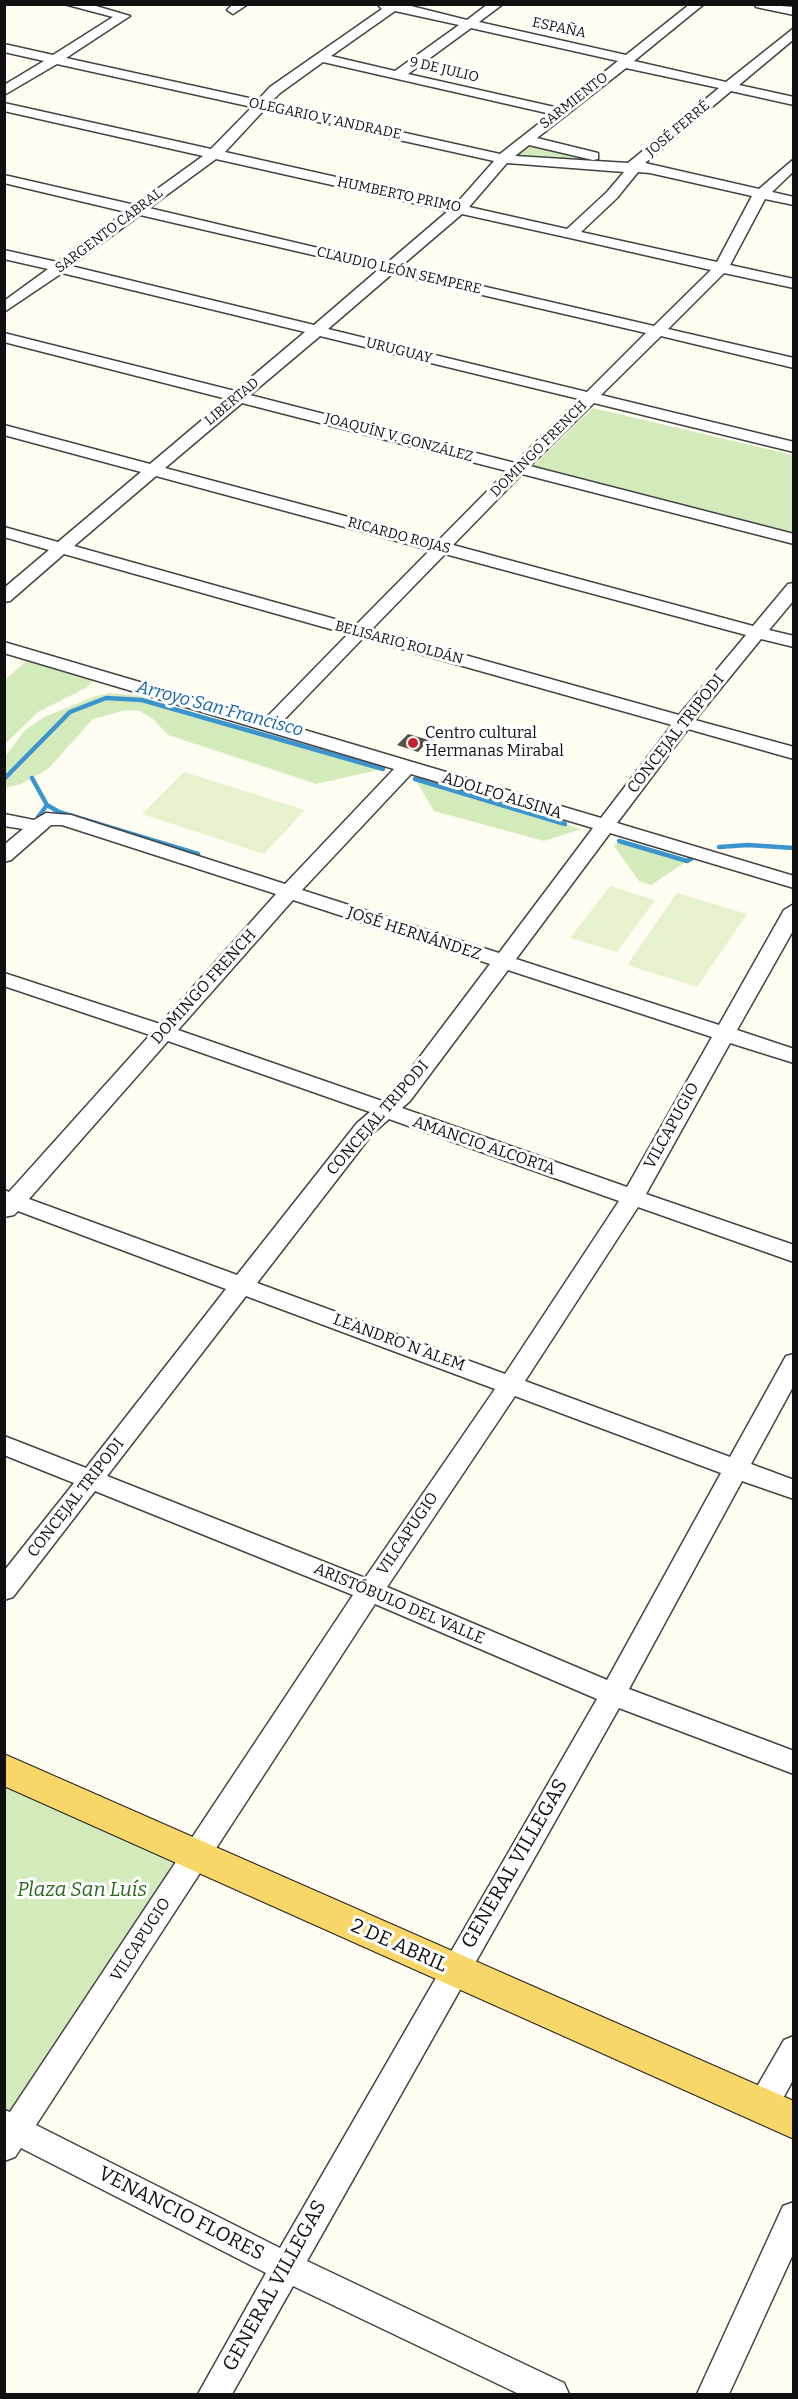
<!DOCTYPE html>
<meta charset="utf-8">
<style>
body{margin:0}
#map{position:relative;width:798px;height:2399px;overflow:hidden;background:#fffdf2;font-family:Bitter,serif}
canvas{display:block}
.frame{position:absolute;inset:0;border:6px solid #101010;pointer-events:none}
</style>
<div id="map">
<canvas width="798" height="2399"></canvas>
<div class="frame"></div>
</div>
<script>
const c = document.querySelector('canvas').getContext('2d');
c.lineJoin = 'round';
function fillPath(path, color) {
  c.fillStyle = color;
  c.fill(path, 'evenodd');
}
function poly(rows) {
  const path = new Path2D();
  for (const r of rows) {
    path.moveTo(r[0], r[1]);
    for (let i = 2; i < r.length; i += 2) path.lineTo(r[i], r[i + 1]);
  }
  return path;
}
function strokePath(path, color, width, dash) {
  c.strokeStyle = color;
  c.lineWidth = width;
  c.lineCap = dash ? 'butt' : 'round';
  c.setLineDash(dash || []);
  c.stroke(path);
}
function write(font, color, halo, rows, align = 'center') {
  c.font = font + ' Bitter,serif';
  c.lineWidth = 6;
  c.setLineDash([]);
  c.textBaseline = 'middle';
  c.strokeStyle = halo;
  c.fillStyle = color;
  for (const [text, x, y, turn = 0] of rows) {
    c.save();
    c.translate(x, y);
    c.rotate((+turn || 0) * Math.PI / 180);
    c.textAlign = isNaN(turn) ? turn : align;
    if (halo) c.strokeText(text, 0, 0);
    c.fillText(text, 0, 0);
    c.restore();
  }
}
fillPath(poly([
 [527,143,614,163,511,156],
 [593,408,793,455,793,534,533,466],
 [27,660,94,680,86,688,38,712,5,744,5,680],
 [111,693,141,696,155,704,383,769,316,784,168,735,152,718,139,711,126,710,93,719,48,769,21,784,5,788,5,757,25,730,44,717,96,696],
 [415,779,565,824,581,829,544,841,434,811],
 [619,841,687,861,651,885,639,881,614,846],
 [4,1769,197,1856,4,2124]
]), '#d3ebbb');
fillPath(poly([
 [184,772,305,810,264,854,142,814],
 [610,886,655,900,617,952,570,938],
 [677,893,747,914,697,987,627,965]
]), '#e5f2cd');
strokePath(poly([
 [32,778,47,805,38,817],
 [4,779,70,712,106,698,142,700,383,769],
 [415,779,565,824],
 [47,805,59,812,198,854],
 [619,841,687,861,691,859],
 [719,847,748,845,794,848]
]), '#3c94cf', 4.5);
fillPath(poly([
 [408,734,429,740,418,752,397,745]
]), '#59514c');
const minor = poly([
 [64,4,89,4,130,16,66,58,258,100,270,87,382,9,377,4,403,4,467,20,488,4,503,4,479,22,626,55,690,4,704,4,634,61,726,82,794,28,794,39,739,85,794,97,794,105,731,91,645,163,759,189,794,159,794,171,772,192,794,197,794,205,765,199,730,265,794,279,794,288,724,273,668,329,794,358,794,368,661,336,601,395,794,442,794,452,594,403,530,466,794,534,794,544,522,474,453,545,753,626,788,584,794,583,794,600,769,630,794,636,794,647,761,639,695,720,794,747,794,759,688,729,617,823,794,876,794,888,610,833,516,959,719,1025,784,910,794,904,794,929,737,1030,794,1049,794,1063,730,1043,646,1194,794,1245,794,1262,638,1207,525,1381,730,1457,786,1356,794,1354,794,1385,751,1464,794,1480,794,1499,742,1481,629,1689,794,1751,794,1774,619,1708,307,2261,564,2383,569,2394,519,2394,293,2286,232,2394,198,2394,266,2273,21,2148,15,2157,4,2161,4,2110,10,2112,353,1595,95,1491,13,1597,4,1600,4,1571,74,1483,4,1455,4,1436,86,1468,226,1289,18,1211,14,1215,4,1217,4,1190,9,1192,150,1035,4,986,4,973,160,1024,276,894,62,825,51,825,11,860,4,862,4,845,23,829,4,826,4,814,34,820,46,813,71,815,285,884,394,769,4,653,4,642,265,719,348,634,64,554,10,601,4,602,4,588,49,550,4,537,4,527,58,542,141,472,4,435,4,425,150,464,227,399,4,342,4,333,235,391,305,332,62,273,4,312,4,301,48,269,4,259,4,250,57,262,126,212,4,183,4,175,135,205,203,156,4,111,4,103,211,149,252,107,57,64,4,95,4,85,44,61,4,52,4,44,53,55,113,17,64,4],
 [395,11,459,25,395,71,331,56,395,11],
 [471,28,618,61,559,108,408,74,471,28],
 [323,62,551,114,500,154,270,103,280,93,323,62],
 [626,68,719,88,628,163,515,156,529,145,593,160,598,159,598,153,537,138,626,68],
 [264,110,494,161,456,204,225,152,264,110],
 [216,159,448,211,386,264,149,208,216,159],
 [507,163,624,172,607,192,567,229,469,207,507,163],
 [638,172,650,173,752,196,717,262,581,232,617,198,638,172],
 [462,214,570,238,711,270,654,326,400,267,462,214],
 [140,215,378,270,314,325,71,266,140,215],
 [392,274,646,333,587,392,328,329,392,274],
 [320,336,579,399,515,463,250,395,320,336],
 [242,403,507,471,438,541,165,468,242,403],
 [156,476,430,550,356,625,74,546,156,476],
 [445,554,746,635,679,715,372,629,445,554],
 [363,638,672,725,601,818,281,723,363,638],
 [411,774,593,828,499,953,302,890,411,774],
 [293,900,490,964,394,1091,382,1101,178,1030,293,900],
 [508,970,712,1037,627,1187,402,1108,410,1101,508,970],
 [168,1041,370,1112,357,1123,237,1275,29,1199,168,1041],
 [389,1119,619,1201,505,1374,257,1283,373,1133,389,1119],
 [246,1296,495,1389,365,1578,107,1476,246,1296],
 [515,1396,721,1473,607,1680,387,1587,515,1396],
 [375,1604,597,1699,280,2248,36,2125,375,1604],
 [233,4,248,4,233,14,227,10,233,4],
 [754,4,794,7,794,15,756,7,754,4],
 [794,2036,794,2078,773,2117,762,2121,751,2117,747,2107,751,2097,784,2040,794,2036],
 [794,2202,794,2252,729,2394,697,2394,783,2206,794,2202]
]);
const major = poly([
 [4,1754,794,2101,794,2139,4,1786,4,1754]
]);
strokePath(minor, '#434343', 3);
strokePath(major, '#212121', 2);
fillPath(minor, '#fff');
fillPath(major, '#f9d668');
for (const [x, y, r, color] of [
 [413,743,6,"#c2252c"]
]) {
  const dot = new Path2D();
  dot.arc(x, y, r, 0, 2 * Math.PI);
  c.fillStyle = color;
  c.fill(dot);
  strokePath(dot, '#fff', 2);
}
write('14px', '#101010', '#fff', [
 ["ESPAÑA",559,28,12],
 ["9 DE JULIO",444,70,13],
 ["SARMIENTO",574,101,-38],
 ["OLEGARIO V. ANDRADE",325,119,12],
 ["JOSÉ FERRÉ",678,129,-40],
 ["HUMBERTO PRIMO",399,195,12],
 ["SARGENTO CABRAL",109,231,-37],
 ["CLAUDIO LEÓN SEMPERE",399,271,13],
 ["URUGUAY",399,351,14],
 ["LIBERTAD",232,402,-40],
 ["JOAQUÍN V. GONZÁLEZ",399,438,15],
 ["DOMINGO FRENCH",539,449,-45],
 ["RICARDO ROJAS",399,536,15],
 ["BELISARIO ROLDÁN",399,643,15]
]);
write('16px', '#101010', '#fff', [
 ["Centro cultural",425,734],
 ["Hermanas Mirabal",425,752]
], 'left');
write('16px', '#101010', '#fff', [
 ["CONCEJAL TRIPODI",676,734,-52],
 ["ADOLFO ALSINA",502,796,17],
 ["JOSÉ HERNÁNDEZ",414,934,18],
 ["DOMINGO FRENCH",204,987,-48],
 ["CONCEJAL TRIPODI",378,1118,-49],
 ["VILCAPUGIO",672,1126,-61],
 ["AMANCIO ALCORTA",484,1146,19],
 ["LEANDRO N ALEM",399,1343,20],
 ["CONCEJAL TRIPODI",76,1498,-52],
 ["VILCAPUGIO",408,1534,-56],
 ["ARISTÓBULO DEL VALLE",399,1604,23],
 ["VILCAPUGIO",141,1940,-57]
]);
write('italic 18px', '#1666a4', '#fff', [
 ["Arroyo San Francisco",220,709,15]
]);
write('20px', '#101010', '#fff', [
 ["GENERAL VILLEGAS",515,1864,-60],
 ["2 DE ABRIL",399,1946,24],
 ["VENANCIO FLORES",181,2214,27],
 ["GENERAL VILLEGAS",275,2286,-61]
]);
write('italic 20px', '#2e691e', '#fff', [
 ["Plaza San Luís",82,1890]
]);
</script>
